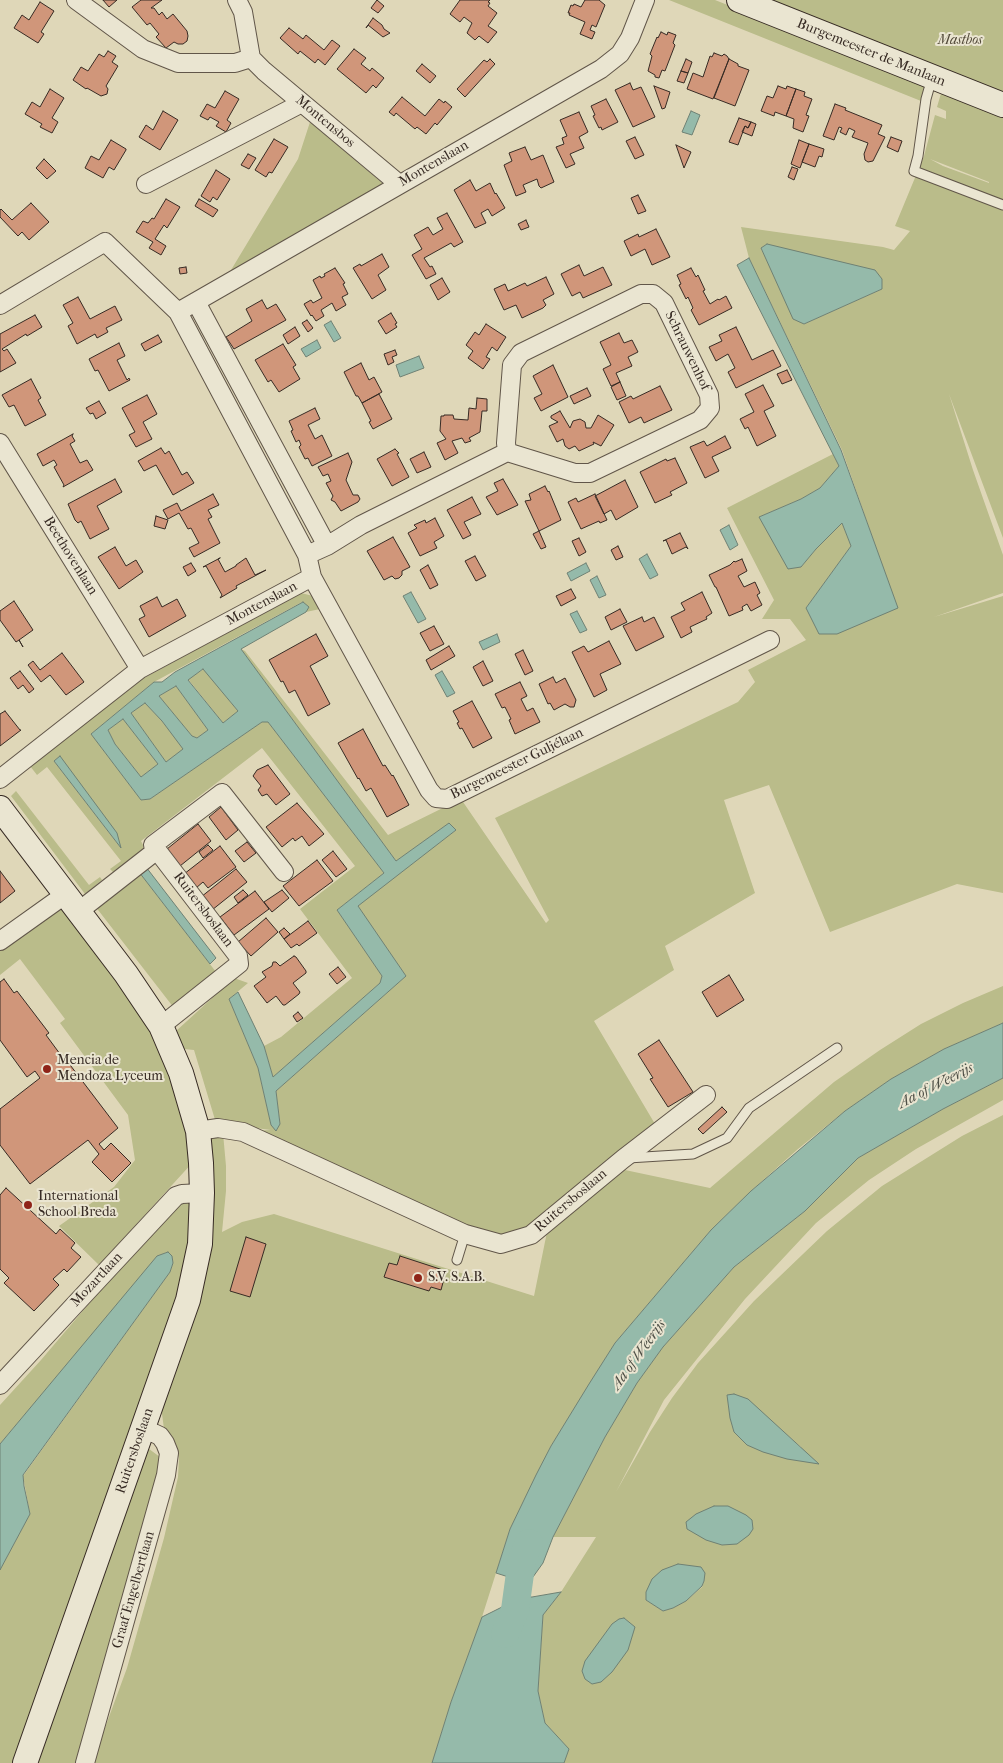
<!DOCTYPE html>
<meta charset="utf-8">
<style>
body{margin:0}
canvas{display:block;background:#dfd7b8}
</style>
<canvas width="1003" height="1763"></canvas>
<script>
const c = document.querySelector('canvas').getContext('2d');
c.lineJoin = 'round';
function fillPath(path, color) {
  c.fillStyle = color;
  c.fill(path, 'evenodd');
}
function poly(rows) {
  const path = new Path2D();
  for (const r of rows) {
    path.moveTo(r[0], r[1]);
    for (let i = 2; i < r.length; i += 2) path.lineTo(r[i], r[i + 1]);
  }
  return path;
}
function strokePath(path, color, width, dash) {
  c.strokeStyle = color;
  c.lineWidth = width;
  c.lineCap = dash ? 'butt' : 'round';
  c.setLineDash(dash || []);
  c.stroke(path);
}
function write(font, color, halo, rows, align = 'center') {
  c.font = font + ' "IM FELL French Canon",serif';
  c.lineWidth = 4;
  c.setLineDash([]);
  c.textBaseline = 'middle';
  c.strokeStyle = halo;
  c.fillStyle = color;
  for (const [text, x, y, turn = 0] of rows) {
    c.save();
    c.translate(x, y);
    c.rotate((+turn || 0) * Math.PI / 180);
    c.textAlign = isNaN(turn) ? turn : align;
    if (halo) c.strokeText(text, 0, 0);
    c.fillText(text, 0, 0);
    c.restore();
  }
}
fillPath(poly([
 [669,0,715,0,926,84,921,101],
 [769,0,1003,0,1003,538,949,394,973,470,1003,555,1003,593,934,617,1003,596,1003,893,957,884,830,932,769,785,724,800,755,893,665,946,674,970,594,1021,655,1124,529,1230,490,1238,250,1131,271,1130,216,1123,194,1050,184,1049,175,1032,234,978,248,983,229,999,258,1068,271,1125,280,1124,276,1091,406,976,357,906,456,830,448,824,396,861,241,649,245,651,388,835,461,799,546,923,549,920,495,818,738,702,755,682,748,670,806,640,790,619,762,619,774,600,727,508,833,454,839,466,820,488,801,499,759,517,801,567,816,549,842,523,851,546,806,608,897,608,842,450,749,258,741,227,883,247,894,250,910,231,895,226,924,156,935,115,946,119,946,111,937,107,942,90],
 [930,159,989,182,989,183,943,166],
 [767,244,882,279,882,289,804,324,761,249],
 [310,122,387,187,228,275,298,159],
 [301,593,313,596,320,609,306,612,308,607,302,602,154,682,91,734,141,800,150,799,262,722,268,722,384,873,337,910,382,976,380,983,273,1077,264,1046,281,1037,352,978,300,909,355,866,262,748,141,841,144,847,143,853,114,873,110,869,121,861,47,767,37,775,30,766,144,678],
 [60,757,120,847,54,761],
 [204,669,238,711,223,723,188,679],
 [176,686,208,730,197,738,192,736,159,696],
 [145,703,162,721,184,749,166,762,131,713],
 [123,719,158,764,141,777,115,744,108,730],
 [16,791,89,885,100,877,102,880,85,894,11,796],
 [139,872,216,972,174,1008,95,906],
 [62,905,85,934,168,1055,194,1161,99,1265,59,1226,114,1187,135,1160,128,1115,60,1023,65,1019,20,959,0,975,0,950],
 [1003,986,1003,1023,944,1049,891,1079,845,1111,798,1149,751,1191,711,1230,615,1343,551,1446,510,1529,482,1617,451,1702,432,1763,92,1763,127,1668,164,1538,178,1477,179,1458,176,1444,164,1429,161,1406,211,1162,211,1137,223,1133,226,1166,226,1191,222,1232,242,1222,274,1214,534,1296,547,1232,625,1170,710,1188,834,1082,880,1050,921,1024,963,1003],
 [1003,1078,1003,1100,916,1149,869,1180,816,1223,745,1299,664,1400,616,1492,650,1432,672,1398,698,1363,754,1301,827,1231,882,1186,962,1136,1003,1115,1003,1763,564,1763,569,1749,545,1723,538,1691,543,1615,561,1592,596,1537,553,1537,605,1437,637,1383,663,1347,734,1267,805,1211,858,1158,943,1109],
 [727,1395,779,1428,801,1447,747,1445,734,1432],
 [704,1581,702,1587,686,1601,673,1608,663,1611,646,1600],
 [178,1199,191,1201,194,1215,179,1300,18,1763,0,1763,0,1570,30,1514,23,1476,170,1272,173,1263,172,1256,167,1252,157,1257,0,1444,0,1405,41,1360],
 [145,1446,160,1457,162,1464,78,1763,34,1763]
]), '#babc8a');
const water = poly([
 [691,111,700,115,692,135,682,132,691,111],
 [767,244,875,270,882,279,882,289,804,324,793,319,761,248,767,244],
 [749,258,841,450,898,608,837,634,819,634,806,608,851,546,842,523,816,549,801,567,788,569,759,517,801,499,820,488,839,466,737,265,749,258],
 [331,321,341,338,334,342,324,325,331,321],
 [317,340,321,348,306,357,301,349,317,340],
 [419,356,424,368,400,377,396,365,419,356],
 [729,525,738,545,730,550,720,530,729,525],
 [647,554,658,575,650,579,639,559,647,554],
 [586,563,590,571,571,581,567,573,586,563],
 [597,576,606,595,599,598,590,580,597,576],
 [411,592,426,619,418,623,403,596,411,592],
 [303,602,309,607,306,612,241,649,396,861,449,823,456,830,358,906,406,976,276,1091,280,1124,276,1131,271,1125,258,1068,229,999,238,992,264,1046,273,1077,380,983,382,976,337,910,384,873,268,722,262,722,150,799,141,800,91,734,154,682,162,682,175,672,303,602],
 [203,669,238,711,223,723,188,680,203,669],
 [176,686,208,730,197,738,192,736,159,696,176,686],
 [145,703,162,721,183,749,166,762,131,713,145,703],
 [123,719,158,764,141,777,115,744,108,730,123,719],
 [577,611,587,630,580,633,570,614,577,611],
 [497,634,500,642,483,650,479,642,497,634],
 [442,671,455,693,447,697,435,675,442,671],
 [60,756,117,833,121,848,54,761,60,756],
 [146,867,216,958,210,964,139,872,146,867],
 [1003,1023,1003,1078,943,1109,858,1158,805,1211,734,1267,663,1347,637,1383,605,1437,553,1537,543,1563,533,1577,518,1580,496,1573,510,1529,536,1475,551,1446,589,1384,615,1343,711,1230,751,1191,845,1111,891,1079,944,1049,1003,1023],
 [168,1252,172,1256,173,1263,170,1272,23,1475,24,1486,30,1514,0,1570,0,1444,157,1256,168,1252],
 [734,1394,748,1399,819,1464,787,1459,763,1452,747,1445,734,1432,730,1418,727,1395,734,1394],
 [714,1506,728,1506,746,1515,752,1520,753,1529,749,1535,737,1544,722,1545,706,1540,687,1529,686,1522,696,1514,714,1506],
 [678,1564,701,1567,705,1573,704,1581,702,1586,686,1601,673,1608,663,1611,646,1600,646,1592,652,1579,662,1570,678,1564],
 [561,1592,543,1615,538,1691,545,1723,569,1749,564,1763,432,1763,451,1702,482,1617,522,1597,532,1597,561,1592],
 [624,1618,635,1627,628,1650,612,1672,601,1682,592,1684,585,1679,582,1671,585,1661,612,1624,619,1619,624,1618]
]);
fillPath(water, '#95baaa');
strokePath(water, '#6f8174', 1);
strokePath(poly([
 [505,1634,515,1610,522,1559,529,1543]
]), '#95baaa', 28);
const building = poly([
 [103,0,117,0,109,7,103,0],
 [141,0,162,0,151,8,154,8,159,15,162,12,167,19,173,14,187,31,188,36,187,41,183,44,178,44,174,42,166,48,156,37,159,34,150,23,147,25,132,7,141,0],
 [377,0,384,6,378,13,371,8,377,0],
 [460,0,490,0,488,2,490,3,488,6,497,13,488,26,497,32,488,43,479,36,475,40,467,33,472,23,464,17,460,22,450,14,460,0],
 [585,0,599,0,605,5,596,27,592,25,590,30,595,32,592,39,580,34,585,22,569,15,570,13,568,13,571,5,573,6,574,4,581,7,585,0],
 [40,2,54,11,41,32,44,34,38,43,14,28,22,15,29,20,40,2],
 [373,18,382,25,384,29,390,33,383,37,368,25,366,28,373,18],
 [289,28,303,39,306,35,324,50,332,40,340,46,325,65,318,59,315,63,300,51,298,54,280,38,289,28],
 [661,32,667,35,668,32,676,35,673,43,675,45,665,71,662,70,659,78,655,77,655,75,648,71,652,56,650,54,657,37,658,38,661,32],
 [354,49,366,58,361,64,370,71,372,68,384,78,376,88,373,85,366,93,337,69,354,49],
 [108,51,116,56,112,62,118,66,106,86,108,89,107,94,101,96,87,88,86,89,73,80,81,67,88,71,99,54,104,57,108,51],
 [714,53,722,56,724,54,727,56,729,59,713,99,687,89,693,73,703,77,710,56,712,57,714,53],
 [490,59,495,64,465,97,457,89,484,60,487,62,490,59],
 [686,59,692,62,688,73,681,71,686,59],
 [729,59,738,64,738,66,749,70,735,106,714,98,729,59],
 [422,64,436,76,430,83,416,71,422,64],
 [681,71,688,73,684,83,677,81,681,71],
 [630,83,633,90,641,87,655,117,633,127,615,90,630,83],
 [654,86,670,92,665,108,662,109,654,86],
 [778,86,786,89,787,86,796,89,786,116,775,112,774,116,761,111,767,96,773,98,778,86],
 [50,89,64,98,52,118,58,122,52,133,40,127,42,124,25,114,32,102,40,107,50,89],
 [796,89,805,92,804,96,812,99,806,115,809,116,803,132,793,128,794,119,786,116,796,89],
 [225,91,239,99,227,120,231,123,226,132,216,126,219,122,210,117,208,120,200,116,207,104,215,108,225,91],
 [402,97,425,116,439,99,444,103,445,101,452,107,437,125,435,123,426,134,417,127,415,129,396,113,394,116,389,112,402,97],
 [606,99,618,122,602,130,601,127,599,128,593,116,595,115,591,106,606,99],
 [835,104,846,108,845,110,882,125,878,134,885,137,873,161,868,162,865,160,864,154,868,143,852,137,855,131,849,128,846,135,840,132,842,128,839,127,834,140,823,136,835,104],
 [163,111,178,120,160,150,139,137,146,125,153,130,163,111],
 [579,112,588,132,579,137,584,148,570,154,575,164,566,168,556,147,564,144,562,138,567,136,560,120,579,112],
 [739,118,751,122,748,128,745,126,738,145,729,142,739,118],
 [751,122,756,124,752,136,742,132,745,126,748,128,751,122],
 [635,137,644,155,635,159,626,141,635,137],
 [891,137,902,141,898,152,887,147,891,137],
 [274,139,288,147,272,173,269,172,266,177,255,170,274,139],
 [111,140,126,149,126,150,114,170,109,167,103,178,85,168,91,156,99,160,111,140],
 [799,140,809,144,800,168,791,164,799,140],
 [809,144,824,149,822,157,819,156,815,167,802,162,809,144],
 [676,145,691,152,684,168,676,145],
 [525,147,531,160,543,155,554,182,541,188,539,186,537,179,523,185,526,192,516,196,504,165,512,161,509,153,525,147],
 [248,154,256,158,249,169,241,165,248,154],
 [44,159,56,171,47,179,36,168,44,159],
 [792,167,798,169,794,180,788,177,792,167],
 [216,170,230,179,217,200,213,197,210,202,201,196,216,170],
 [470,180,476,191,490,183,495,194,496,193,505,208,492,216,488,209,481,213,486,223,475,228,454,190,470,180],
 [638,195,646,211,638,214,631,198,638,195],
 [166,199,180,207,167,228,164,225,155,239,166,246,161,255,149,248,153,242,136,232,143,221,148,223,152,218,154,219,166,199],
 [199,199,218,210,213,217,195,206,199,199],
 [31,203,49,222,29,240,22,232,18,236,0,217,0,210,1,209,12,220,31,203],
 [447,213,463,242,454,247,451,243,424,258,430,267,432,266,436,274,426,279,412,255,422,249,414,235,428,227,433,235,443,229,437,218,447,213],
 [526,220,529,227,521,230,518,224,526,220],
 [656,229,670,257,652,265,645,249,631,256,624,241,638,234,639,237,656,229],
 [382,254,389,267,378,275,386,290,372,299,353,268,360,264,361,266,382,254],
 [579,265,584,276,603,267,612,285,583,298,580,292,572,296,561,274,579,265],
 [186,267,187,273,180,274,179,268,186,267],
 [335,268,345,283,343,284,348,294,342,297,346,305,336,311,332,303,321,310,324,316,316,321,312,315,311,316,304,304,311,300,313,303,322,298,313,280,320,276,321,278,325,276,324,274,335,268],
 [691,268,696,277,698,275,705,290,703,291,710,304,718,299,719,300,726,296,732,308,699,325,691,310,693,308,688,297,686,299,679,285,681,284,677,275,691,268],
 [546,277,554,294,543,300,546,305,543,308,522,318,516,305,504,310,494,289,505,284,508,291,525,283,527,286,546,277],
 [442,278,450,292,438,300,430,285,442,278],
 [78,297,90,319,115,306,122,320,106,328,108,332,97,338,95,334,77,344,68,326,73,323,63,305,78,297],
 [262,300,267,309,276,304,286,320,234,349,226,337,252,321,246,309,262,300],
 [391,313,397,323,395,324,397,327,386,334,378,321,391,313],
 [35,315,42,327,27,336,26,334,2,349,4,351,7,349,16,363,0,372,0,334,35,315],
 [307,320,313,328,308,332,302,323,307,320],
 [486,324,506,337,497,351,492,347,486,357,490,359,483,369,468,358,473,351,466,345,475,332,479,335,486,324],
 [295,327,300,336,288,344,283,335,295,327],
 [736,327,752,360,773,350,781,366,736,388,728,372,735,368,728,354,716,361,709,347,722,341,719,335,736,327],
 [619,333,624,343,632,340,638,352,628,357,632,366,616,373,620,382,611,386,603,369,611,365,600,342,619,333],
 [158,335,162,342,145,351,141,344,158,335],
 [119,343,125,356,117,360,127,380,129,378,130,380,109,391,98,370,95,371,89,359,119,343],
 [283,344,296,365,293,367,300,379,279,392,271,380,268,382,255,360,283,344],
 [395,350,397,355,392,357,394,362,388,365,384,354,395,350],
 [361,363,369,380,374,377,382,392,362,403,358,396,356,396,344,372,361,363],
 [553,365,568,397,541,411,534,398,542,394,533,376,553,365],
 [787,370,792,380,782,384,777,374,787,370],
 [31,379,41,398,38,400,46,415,25,426,14,405,9,407,2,395,31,379],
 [620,382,626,396,617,400,611,387,620,382],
 [763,385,774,406,764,411,776,436,757,446,748,427,745,429,740,419,754,412,745,394,763,385],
 [660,386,672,410,644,423,641,417,629,423,619,402,631,396,633,399,660,386],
 [587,388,591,396,574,404,570,396,587,388],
 [379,394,392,419,373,429,369,422,371,421,362,403,379,394],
 [147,395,157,414,143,422,152,439,136,447,129,435,135,432,122,408,147,395],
 [477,398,487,399,487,411,482,411,480,432,469,438,471,441,465,443,462,438,452,441,458,453,445,460,437,443,446,439,440,431,441,416,444,416,444,415,453,415,454,419,468,420,469,408,476,409,477,398],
 [99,401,106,413,96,419,93,413,90,414,86,408,99,401],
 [315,408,320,419,308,425,315,439,322,435,332,456,312,466,308,458,305,459,299,447,301,445,299,440,296,442,291,431,293,430,289,421,315,408],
 [560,411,570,428,573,421,580,419,585,422,586,428,591,428,598,415,614,425,601,446,593,442,594,444,579,451,575,446,569,449,565,446,563,439,557,442,549,426,558,422,551,418,551,416,560,411],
 [73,434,72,436,75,441,70,444,80,463,87,460,93,470,63,487,64,485,54,467,57,465,54,460,43,466,37,454,73,434],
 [725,436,731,448,712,457,719,471,705,478,690,447,704,441,707,446,725,436],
 [161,448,165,454,169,451,182,475,187,472,194,483,173,495,156,465,144,471,138,461,161,448],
 [395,449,399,453,397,454,409,477,392,486,377,459,395,449],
 [424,452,431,467,417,473,410,459,424,452],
 [348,453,352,462,346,480,353,495,358,495,360,499,358,502,341,511,335,502,331,500,333,496,326,483,331,481,328,474,323,476,318,467,348,453],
 [675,458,687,483,670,492,672,495,655,503,640,472,666,459,667,461,675,458],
 [115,479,122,492,97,506,109,529,90,539,81,521,78,523,75,520,68,504,115,479],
 [503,479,518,505,497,515,486,497,498,491,494,483,503,479],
 [625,480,638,507,616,520,611,510,604,514,595,496,625,480],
 [545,486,548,492,549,491,561,520,539,531,525,501,531,500,529,494,545,486],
 [213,494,219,505,208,510,212,517,208,519,220,543,194,557,189,548,199,543,191,528,188,529,179,513,168,519,163,510,177,503,181,511,213,494],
 [595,494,607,520,600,523,599,521,581,529,568,502,576,498,578,502,595,494],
 [472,497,481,514,464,522,471,535,463,539,447,510,472,497],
 [156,516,168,520,165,529,154,526,156,516],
 [435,518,444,536,434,542,437,548,420,556,408,533,417,528,414,525,425,520,426,523,435,518],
 [539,531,546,547,541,549,533,534,539,531],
 [680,533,688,549,686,547,672,554,666,540,663,541,680,533],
 [393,537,410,567,402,571,402,575,399,578,395,579,392,576,384,580,367,551,393,537],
 [579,538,586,552,579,556,572,541,579,538],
 [618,546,623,557,616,560,611,550,618,546],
 [115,547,126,566,136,560,143,572,119,589,98,557,115,547],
 [475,556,486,576,476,581,465,561,475,556],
 [220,558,218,559,225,572,236,566,236,565,246,558,255,575,266,570,236,586,237,588,220,598,222,595,206,566,203,567,220,558],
 [742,559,747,571,738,576,744,587,755,582,760,593,757,595,762,605,751,611,747,604,742,607,743,610,729,616,716,587,715,587,709,575,730,565,734,561,735,562,742,559],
 [191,563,196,571,188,576,183,567,191,563],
 [428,565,438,585,430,589,420,570,428,565],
 [571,589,576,598,561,606,556,596,571,589],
 [702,592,712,613,706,617,707,619,690,627,692,632,681,638,671,617,685,610,681,603,702,592],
 [157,597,162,607,177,599,186,616,149,637,139,619,145,616,140,606,157,597],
 [14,601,33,630,19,640,23,647,19,640,16,642,0,620,0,611,14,601],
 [620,609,627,622,611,630,605,617,620,609],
 [642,617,644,622,654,617,664,637,636,651,623,626,642,617],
 [434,626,444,644,430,651,420,633,434,626],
 [316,634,328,656,310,666,330,704,308,716,295,690,289,693,283,681,281,682,269,660,316,634],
 [609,641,621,664,600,674,607,690,594,697,572,652,584,646,588,652,609,641],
 [449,646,455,656,431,670,426,660,449,646],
 [523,650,533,671,525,675,515,654,523,650],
 [62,653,84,682,66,695,50,675,41,682,28,665,33,661,40,670,62,653],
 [483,661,493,681,483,686,473,667,483,661],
 [20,671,34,689,29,693,23,685,18,689,10,678,20,671],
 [553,677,556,683,565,678,576,700,574,707,570,707,565,704,554,710,550,703,548,704,539,684,553,677],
 [520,682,527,696,521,699,527,711,533,708,540,722,515,734,509,720,511,719,505,707,502,708,495,694,520,682],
 [472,701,492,738,473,748,462,728,460,729,457,723,459,722,453,711,472,701],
 [5,711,20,730,21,730,0,746,0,714,5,711],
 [363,729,383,766,385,765,392,776,393,775,409,805,387,817,371,788,366,791,359,778,358,779,338,743,363,729],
 [268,765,290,794,276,805,267,794,262,796,258,790,261,786,253,776,257,770,268,765],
 [297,803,324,834,309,846,302,836,295,841,293,838,282,847,266,827,297,803],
 [221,807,238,830,226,840,209,817,221,807],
 [198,824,211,841,180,866,167,849,198,824],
 [247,842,256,853,244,862,235,851,247,842],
 [208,845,213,850,203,858,199,852,208,845],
 [220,846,236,867,208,888,203,882,196,888,184,874,220,846],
 [333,851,347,869,336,877,322,860,333,851],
 [317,860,333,881,299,906,283,886,317,860],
 [236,869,247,882,212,910,201,897,236,869],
 [0,871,15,891,0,903,0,871],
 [243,890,248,895,238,903,234,897,243,890],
 [282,890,289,898,272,912,264,902,282,890],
 [255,891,269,909,234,935,220,917,255,891],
 [266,918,278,932,251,956,238,942,266,918],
 [308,921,317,933,299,946,297,944,291,948,284,939,308,921],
 [284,928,290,934,284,939,279,932,284,928],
 [294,956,296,957,306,971,306,973,293,983,300,992,299,994,285,1005,283,1005,276,996,267,1003,254,986,266,977,262,972,272,966,273,962,276,962,280,966,294,956],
 [338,967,346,977,337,984,329,974,338,967],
 [729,975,744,1000,717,1017,702,992,729,975],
 [4,979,14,993,17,991,49,1033,46,1035,60,1054,61,1053,118,1128,99,1144,104,1150,111,1143,131,1163,112,1182,92,1162,99,1154,88,1140,30,1184,0,1145,0,1109,40,1078,35,1071,27,1077,0,1040,0,982,4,979],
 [298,1012,303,1018,297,1022,293,1016,298,1012],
 [659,1040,693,1092,668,1107,650,1079,653,1078,638,1054,659,1040],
 [722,1107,727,1112,703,1134,698,1129,722,1107],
 [6,1188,56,1234,60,1229,75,1243,71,1248,81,1257,67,1272,64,1269,53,1279,59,1285,34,1311,4,1283,9,1278,0,1269,0,1195,6,1188],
 [246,1237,266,1244,250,1297,230,1291,246,1237],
 [400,1256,446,1271,441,1290,431,1287,429,1291,384,1277,389,1263,397,1265,400,1256]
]);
fillPath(building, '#d0967a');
strokePath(building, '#372b24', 1);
const lane = poly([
 [932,78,926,99,918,156,914,171,1003,205],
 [628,1158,693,1154,727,1138,749,1108,837,1048],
 [457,1260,465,1234]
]);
const street = poly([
 [76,0,143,49,178,63,235,63,251,58],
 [237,0,243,12,251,58,264,71,399,184],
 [146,184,302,103],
 [196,302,327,546],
 [0,305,105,242,178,312],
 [0,443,140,669],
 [307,555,327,546,361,525,507,452,575,473,590,473,700,420,710,408,709,395,664,303,653,294,641,294,521,353,512,365,506,443,507,452],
 [312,577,429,790,436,798,447,799,770,640],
 [0,779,140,669,312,577,307,555,178,312,601,69,620,54,630,38,645,0],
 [79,911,157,850],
 [0,941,66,894],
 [161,1026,239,964,238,956,153,845,222,793,284,872],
 [198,1131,218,1128,243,1132,465,1234,501,1244,531,1235,623,1159,706,1095],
 [0,1385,176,1196,182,1194,202,1193],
 [85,1763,166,1475,169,1453,165,1443,160,1436,143,1428]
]);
const secondary = poly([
 [739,0,1003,105],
 [0,808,126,974,161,1026,181,1073,198,1131,201,1163,202,1193,200,1244,188,1300,25,1763]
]);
strokePath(lane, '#615649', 11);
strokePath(street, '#615649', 20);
strokePath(secondary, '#372b24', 26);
strokePath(lane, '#eae5d1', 9);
strokePath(street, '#eae5d1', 18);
strokePath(secondary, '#eae5d1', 24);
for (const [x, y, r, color] of [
 [47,1069,5,"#8f2418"],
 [28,1205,5,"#8f2418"],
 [418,1278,5,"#8f2418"]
]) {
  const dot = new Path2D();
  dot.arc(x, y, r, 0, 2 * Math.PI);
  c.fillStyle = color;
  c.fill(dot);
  strokePath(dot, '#eae5d1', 2);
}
write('italic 14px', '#514838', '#eae5d1', [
 ["Mastbos",960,41]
]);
write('14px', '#372b24', '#eae5d1', [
 ["Burgemeester de Manlaan",871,53,22],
 ["Montensbos",325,122,40],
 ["Montenslaan",434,164,-30],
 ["Schrauwenhof",687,351,64],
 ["Beethovenlaan",70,556,58],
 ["Montenslaan",262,604,-28],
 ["Burgemeester Guljélaan",517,764,-26],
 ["Ruitersboslaan",203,910,53],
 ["Ruitersboslaan",571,1201,-40],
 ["Mozartlaan",97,1280,-47],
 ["Ruitersboslaan",135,1451,-71],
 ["Graaf Engelbertlaan",134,1590,-74]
]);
write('14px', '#372b24', '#eae5d1', [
 ["Mencia de",57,1061],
 ["Mendoza Lyceum",57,1077],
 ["International",38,1197],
 ["School Breda",38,1213],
 ["S.V. S.A.B.",428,1278]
], 'left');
write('italic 15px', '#4e4f46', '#eae5d1', [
 ["Aa of Weerijs",936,1086,-27],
 ["Aa of Weerijs",639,1355,-54]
]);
</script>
